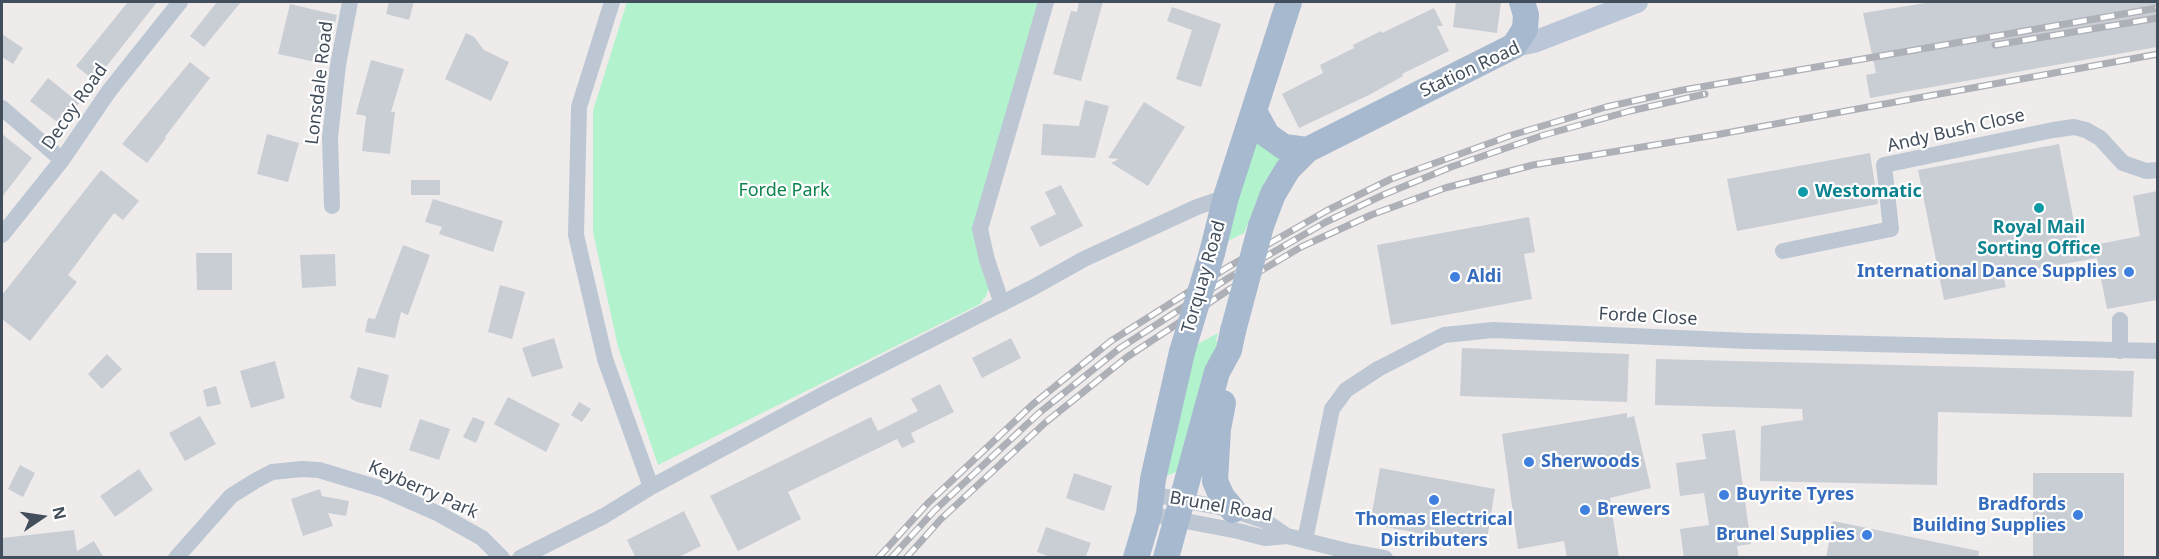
<!DOCTYPE html>
<style>
body{margin:0}
#map{position:relative;width:2159px;height:559px;overflow:hidden;background:#efebeb;font-family:"Noto Sans",sans-serif}
canvas{display:block}
.frame{position:absolute;inset:0;border:3px solid #424e5b;pointer-events:none}
.north{position:absolute;left:12px;top:487px;width:60px;height:60px;-webkit-text-stroke:4px #fff;paint-order:stroke;rotate:77deg;font-size:16px;font-weight:700;line-height:24px;text-align:center;color:#424e5b}
.north::after{content:'';display:block;margin:auto;width:21px;height:27px;background:#424e5b;clip-path:polygon(50% 0,100% 100%,50% 72%,0 100%)}
</style>
<div id="map">
<canvas width="2159" height="559"></canvas>
<div class="frame"></div>
<div class="north">N</div>
</div>
<script>
const c = document.querySelector('canvas').getContext('2d');
c.lineJoin = 'round';
function fillPath(path, color) {
  c.fillStyle = color;
  c.fill(path, 'evenodd');
}
function poly(rows) {
  const path = new Path2D();
  for (const r of rows) {
    path.moveTo(r[0], r[1]);
    for (let i = 2; i < r.length; i += 2) path.lineTo(r[i], r[i + 1]);
  }
  return path;
}
function strokePath(path, color, width, dash) {
  c.strokeStyle = color;
  c.lineWidth = width;
  c.lineCap = dash ? 'butt' : 'round';
  c.setLineDash(dash || []);
  c.stroke(path);
}
function write(font, color, halo, rows, align = 'center') {
  c.font = font + ' "Noto Sans",sans-serif';
  c.lineWidth = 4.5;
  c.setLineDash([]);
  c.textBaseline = 'middle';
  c.strokeStyle = halo;
  c.fillStyle = color;
  for (const [text, x, y, turn = 0] of rows) {
    c.save();
    c.translate(x, y);
    c.rotate((+turn || 0) * Math.PI / 180);
    c.textAlign = isNaN(turn) ? turn : align;
    if (halo) c.strokeText(text, 0, 0);
    c.fillText(text, 0, 0);
    c.restore();
  }
}
fillPath(poly([
 [627,2,1038,2,979,211,990,286,985,298,984,298,980,304,658,465,618,347,593,232,593,111],
 [1257,133,1286,154,1266,180,1244,233,1224,243],
 [1218,333,1216,341,1219,342,1179,471,1164,477,1196,345]
]), '#b2f3ce');
fillPath(poly([
 [128,2,157,2,95,81,76,66],
 [217,2,241,2,204,47,190,36],
 [389,2,414,2,409,20,386,14],
 [1079,2,1103,2,1081,81,1053,74,1071,11,1077,12],
 [1456,2,1501,2,1497,33,1453,27],
 [1932,2,2157,2,2157,47,1870,98,1866,75,1876,73,1863,13],
 [290,4,337,15,325,64,278,54],
 [1172,7,1221,24,1201,87,1176,79,1192,30,1167,21],
 [1434,8,1443,26,1437,26,1449,51,1402,74,1403,76,1369,95,1299,128,1282,94,1323,73,1320,65,1354,48,1353,45,1381,31,1382,33],
 [466,33,474,37,484,50,509,62,491,101,445,79],
 [2,34,23,48,13,64,2,57],
 [371,60,404,69,391,112,395,112,390,154,362,151,366,116,356,114],
 [190,62,210,78,165,137,166,138,147,163,122,144],
 [48,78,79,103,61,125,30,101],
 [1085,100,1109,106,1095,158,1041,155,1043,124,1079,126],
 [1144,102,1185,127,1148,186,1111,163,1119,159,1108,158],
 [2,134,32,158,2,197],
 [267,134,299,143,288,182,257,174],
 [2059,144,2079,248,2140,236,2133,196,2157,191,2157,300,2107,309,2097,258,2003,275,2006,287,1944,300,1918,170],
 [1870,153,1878,204,1737,231,1727,179],
 [101,170,139,201,123,220,114,213,68,275,77,282,30,341,2,319,2,295],
 [411,180,440,180,440,195,411,195],
 [1061,185,1083,226,1040,247,1030,227,1056,214,1045,192],
 [433,199,503,221,493,252,439,234,442,227,425,222],
 [1529,217,1535,252,1524,254,1532,299,1391,325,1377,245],
 [403,245,430,255,408,315,401,312,395,338,365,332,368,318,375,319],
 [196,253,232,253,232,290,197,290],
 [335,254,336,286,302,288,300,255],
 [500,285,525,292,512,339,488,332],
 [554,338,563,368,532,377,522,348],
 [1011,338,1021,358,982,378,972,358],
 [1462,348,1629,354,1627,402,1460,396],
 [107,354,122,369,102,389,88,374],
 [1656,359,2134,371,2132,417,1938,412,1937,485,1760,481,1761,426,1803,420,1802,409,1655,405],
 [275,361,285,398,251,408,240,371],
 [358,367,389,375,381,408,357,402,350,398],
 [940,384,954,412,911,433,915,442,902,448,897,439,788,492,801,519,738,551,710,496,871,417,878,431,918,411,911,399],
 [216,386,221,404,207,407,203,390],
 [508,397,560,424,546,452,494,424],
 [579,402,591,409,582,422,571,415],
 [1627,413,1627,418,1634,416,1651,488,1610,498,1619,558,1567,558,1564,541,1518,549,1502,434],
 [200,416,216,444,185,461,169,433],
 [473,417,485,422,476,443,463,437],
 [420,419,450,429,439,460,409,450],
 [1735,430,1751,544,1737,546,1739,558,1684,558,1680,529,1709,525,1704,493,1680,496,1676,463,1706,459,1702,434],
 [20,465,35,473,23,497,8,489],
 [1380,468,1495,489,1486,546,1370,524],
 [139,469,153,490,115,517,100,496],
 [1074,473,1112,486,1104,511,1066,498],
 [2033,473,2124,473,2124,558,2033,558],
 [320,489,322,496,349,501,346,516,328,513,333,526,303,536,291,499],
 [684,511,701,546,677,558,636,558,627,540],
 [1833,521,1979,551,1978,558,1826,558],
 [1046,527,1091,543,1085,558,1053,558,1037,552],
 [74,530,77,551,94,541,104,558,2,558,2,538]
]), '#c9cdd4');
strokePath(poly([
 [612,2,579,107,576,235,605,359,651,487,824,394,1034,287,1084,259,1197,207,1226,197],
 [2,108,62,160],
 [332,206,330,137,338,65,350,2],
 [2,235,62,160,109,91,180,2],
 [1783,251,1891,229,1884,165,2053,130,2074,127,2086,130,2100,138,2123,163,2146,171,2158,170],
 [1002,304,987,260,980,229,1046,2],
 [2120,320,2120,351],
 [1152,494,1233,510,1265,521,1287,536],
 [1149,514,1238,531,1265,538,1287,536,1347,551,1385,558],
 [1305,540,1332,409,1346,390,1378,369,1444,335,1493,330,1749,341,2158,351],
 [176,558,231,496,255,481,272,472,302,469,319,470,382,489,439,514,482,538,502,558],
 [520,558,604,516,651,487]
]), '#bcc7d3', 16);
strokePath(poly([
 [1514,46,1534,42,1637,2]
]), '#bbc7d8', 22);
strokePath(poly([
 [1255,113,1267,135,1284,147,1307,150],
 [1261,226,1273,194,1288,169,1307,150,1514,46,1525,29,1526,15,1522,2],
 [1212,253,1226,197,1289,2],
 [1223,403,1218,429,1215,481,1222,497,1233,510],
 [1136,558,1149,514,1153,479,1182,352],
 [1166,558,1217,372,1229,350,1233,331]
]), '#a7b9cf', 26);
const rail = poly([
 [1995,45,2158,18],
 [878,558,928,503,1032,405,1111,341,1228,267,1328,210,1391,179,1512,135,1606,107,1683,90,2158,8],
 [891,558,934,511,1039,413,1120,348,1230,277,1326,222,1383,195,1451,167,1544,135,1630,111,1705,94],
 [906,558,941,519,1046,422,1127,357,1230,289,1301,247,1371,215,1445,188,1533,165,1715,135,2158,54]
]);
strokePath(rail, '#adb0b7', 7);
strokePath(rail, '#fff', 4.5, [14]);
strokePath(poly([
 [1233,331,1261,226],
 [1182,352,1212,253]
]), '#a7b9cf', 26);
for (const [x, y, r, color] of [
 [1803,192,6,"#0f9aa8"],
 [2039,208,6,"#0f9aa8"],
 [2129,272,6,"#3f7fe0"],
 [1455,277,6,"#3f7fe0"],
 [1529,462,6,"#3f7fe0"],
 [1724,495,6,"#3f7fe0"],
 [1434,500,6,"#3f7fe0"],
 [1585,510,6,"#3f7fe0"],
 [2078,515,6,"#3f7fe0"],
 [1867,535,6,"#3f7fe0"]
]) {
  const dot = new Path2D();
  dot.arc(x, y, r, 0, 2 * Math.PI);
  c.fillStyle = color;
  c.fill(dot);
  strokePath(dot, '#fff', 2);
}
write('18px', '#424e5b', '#fff', [
 ["Station Road",1470,70,-25],
 ["Lonsdale Road",320,83,-83],
 ["Decoy Road",75,107,-55],
 ["Andy Bush Close",1956,131,-13],
 ["Torquay Road",1204,277,-74],
 ["Forde Close",1648,317,3],
 ["Keyberry Park",423,490,24],
 ["Brunel Road",1221,507,10]
]);
write('18px', '#0c834d', '#fff', [
 ["Forde Park",784,191]
]);
write('bold 18px', '#0d838f', '#fff', [
 ["Westomatic",1815,192],
 ["Royal Mail",2039,228,"center"],
 ["Sorting Office",2039,249,"center"]
], 'left');
write('bold 18px', '#366cbe', '#fff', [
 ["International Dance Supplies",2117,272,"right"],
 ["Aldi",1467,277],
 ["Sherwoods",1541,462],
 ["Buyrite Tyres",1736,495],
 ["Bradfords",2066,505,"right"],
 ["Building Supplies",2066,526,"right"],
 ["Brewers",1597,510],
 ["Thomas Electrical",1434,520,"center"],
 ["Distributers",1434,541,"center"],
 ["Brunel Supplies",1855,535,"right"]
], 'left');
</script>
